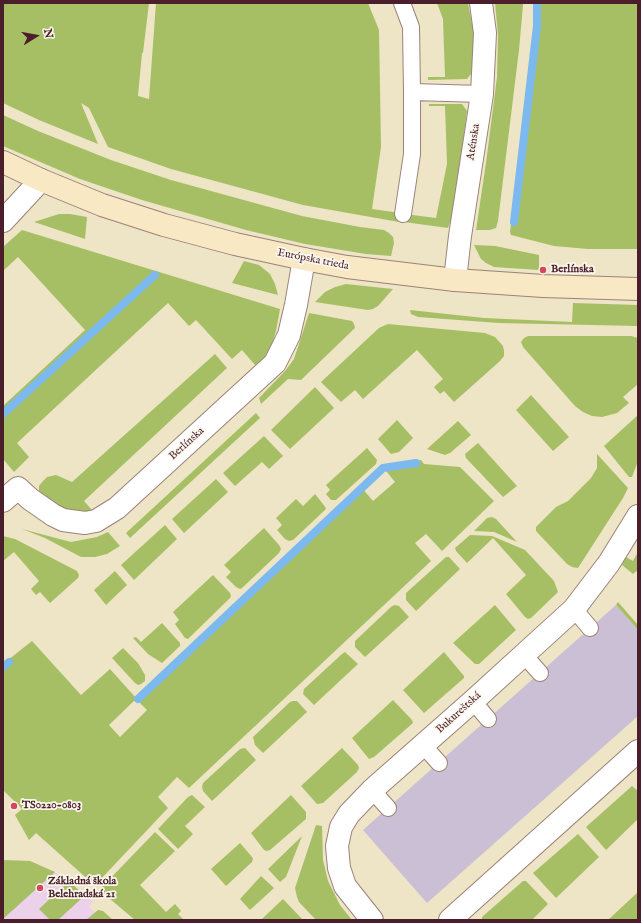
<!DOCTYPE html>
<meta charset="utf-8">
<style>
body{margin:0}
#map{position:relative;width:641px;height:923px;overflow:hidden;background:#eee4c6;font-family:"IM FELL English",serif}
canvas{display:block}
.frame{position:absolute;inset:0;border:4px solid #4a1f2b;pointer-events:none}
.north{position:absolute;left:16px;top:16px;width:40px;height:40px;-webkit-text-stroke:3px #fbf7ec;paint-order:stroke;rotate:79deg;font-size:11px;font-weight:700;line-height:16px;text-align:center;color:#4a1f2b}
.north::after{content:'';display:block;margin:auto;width:14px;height:18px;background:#4a1f2b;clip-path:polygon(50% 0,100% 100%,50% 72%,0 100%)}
</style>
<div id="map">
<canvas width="641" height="923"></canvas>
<div class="frame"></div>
<div class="north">N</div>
</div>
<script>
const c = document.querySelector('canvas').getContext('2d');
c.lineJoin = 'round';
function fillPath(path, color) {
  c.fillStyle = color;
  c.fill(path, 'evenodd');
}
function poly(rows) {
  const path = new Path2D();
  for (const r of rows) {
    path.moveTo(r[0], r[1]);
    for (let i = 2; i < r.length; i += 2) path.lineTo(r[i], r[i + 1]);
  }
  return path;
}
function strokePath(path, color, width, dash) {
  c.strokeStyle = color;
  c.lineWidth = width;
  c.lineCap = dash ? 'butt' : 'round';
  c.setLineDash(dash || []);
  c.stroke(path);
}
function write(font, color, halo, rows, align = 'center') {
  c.font = font + ' "IM FELL English",serif';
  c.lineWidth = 3.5;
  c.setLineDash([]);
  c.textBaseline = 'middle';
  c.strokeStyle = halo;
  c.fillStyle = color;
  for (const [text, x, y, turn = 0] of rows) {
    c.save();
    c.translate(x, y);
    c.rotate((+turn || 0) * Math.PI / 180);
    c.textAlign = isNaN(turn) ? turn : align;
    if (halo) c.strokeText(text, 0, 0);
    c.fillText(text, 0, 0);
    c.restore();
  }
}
fillPath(poly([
 [3,860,30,861,55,872,70,882,93,902,89,907,103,920,3,920]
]), '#ecd1ea');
fillPath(poly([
 [616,605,638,630,638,716,427,903,363,830]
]), '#cbbfd5');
fillPath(poly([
 [3,3,149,3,143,53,142,53,138,96,149,99,156,3,368,3,379,30,381,147,372,209,400,213,399,222,303,205,171,169,108,147,89,108,81,103,98,144,39,120,3,103],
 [437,3,468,3,473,29,474,51,471,74,467,79,428,80,428,77,445,77,443,19],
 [495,3,523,3,523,5,519,50,498,221,496,228,490,230,476,230,486,163,497,77,498,35],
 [536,3,638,3,638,249,588,249,554,246,511,235,510,232,532,53],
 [429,104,462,104,467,111,454,211,448,228,404,222,405,214,436,218,447,164,445,106,429,106],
 [3,115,38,131,111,160,171,180,302,216,360,227,384,230,389,233,393,237,394,243,391,256,366,254,305,244,246,230,142,200,80,179,3,146],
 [59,214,70,214,87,217,85,239,34,222],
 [22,230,280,309,276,331,272,345,264,358,255,365,242,350,232,359,196,320,189,326,168,303,17,443,29,457,14,472,3,459,3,406,85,330,18,257,3,271,3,247],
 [474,245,495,246,539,255,539,270,494,267,486,263,481,259],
 [244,261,259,265,270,274,275,284,278,295,232,283],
 [346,284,393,289,378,306,373,309,368,310,315,302,325,292,335,287],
 [573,303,638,305,638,326,499,323,418,317,411,314,410,310,484,318,572,322],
 [309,313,352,321,354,324,355,328,301,380,288,379,261,404,259,398,285,371,294,359],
 [388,324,485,333,495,337,503,346,504,351,504,356,500,361,454,402,444,391,440,394,434,387,443,379,417,350,363,399,355,390,341,402,321,382,379,328],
 [528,336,631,336,638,338,638,384,623,397,629,403,617,413,602,417,592,416,583,412,575,406,523,347,521,342,524,338],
 [215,354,227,368,84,501,92,510,77,513,66,512,39,493,39,486,43,481,47,477,56,475,72,482],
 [315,387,334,408,290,449,271,430],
 [531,395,569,437,553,451,516,410],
 [256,413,260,418,130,538,126,533],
 [638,415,638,461,632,477,629,477,604,446],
 [397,420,413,438,399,452,391,454,378,439],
 [458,421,471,435,450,453,445,455,427,449],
 [264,436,283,456,269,469,262,462,235,486,223,473],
 [478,443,517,486,503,497,466,458,465,454],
 [367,448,377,460,376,464,336,500,331,500,326,494,330,490,326,485],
 [597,454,628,488,623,498,578,568,572,567,567,564,536,531,536,527,556,507,568,501,591,478,597,468],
 [421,460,424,464,460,467,494,501,442,551,426,534,415,543,431,561,189,788,177,777,158,797,168,808,99,881,92,883,36,833,29,840,15,815,22,809,3,790,3,664,32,641,81,695,110,669,136,698,251,588,361,487,373,501,395,482,383,467],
 [136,699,147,710,120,737,109,725],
 [216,479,228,492,184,533,172,519],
 [315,494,326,508,325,510,293,540,289,541,285,539,277,530,282,525,276,518,296,499,303,506],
 [492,517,496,519,517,542,494,532,474,531,487,518],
 [165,525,177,539,134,580,121,565],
 [264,528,279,545,281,549,279,553,242,588,240,589,236,587,226,577,231,572,224,565],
 [22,529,71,542,97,537,108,532,120,546,107,554,95,557,81,557,45,538],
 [470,535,492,536,525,550,554,581,558,592,531,618,528,619,525,617,506,594,526,575,493,538,467,563,456,551,455,548],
 [3,536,15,539,77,571,79,575,78,578,50,603,40,592,36,595,31,589,39,581,14,552,3,561],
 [638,552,638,570,633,574,622,565,626,557,633,561],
 [446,557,449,557,460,569,416,611,406,600,406,593],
 [115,571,127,585,106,605,94,590],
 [213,575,230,593,231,596,230,598,190,637,188,639,185,638,175,624,179,620,173,612],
 [618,602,638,625,638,630,616,605],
 [395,605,399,606,409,617,365,657,355,647,355,641,392,606],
 [495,605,516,630,479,664,475,664,453,643],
 [162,623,180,643,180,646,162,663,148,654,133,638,136,637,141,642],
 [123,648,138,663,145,675,145,681,141,684,138,685,135,683,112,658],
 [345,652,358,664,314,705,303,694,304,689,342,654],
 [444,652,464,676,464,678,424,713,403,690],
 [393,700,412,720,413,723,374,757,369,759,352,738],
 [293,701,297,701,307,712,263,753,255,745,253,737,290,702],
 [245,748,256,760,212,801,203,791,202,787,203,783,240,749],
 [342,748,358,765,359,768,357,772,323,803,317,804,301,786],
 [632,786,638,791,638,819,606,850,586,827],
 [192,795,205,807,185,826,193,834,178,849,158,829,188,797],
 [291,795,306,812,306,819,270,850,267,851,264,850,251,833],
 [316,825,322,826,323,860,328,881,340,905,352,920,316,920,299,902,297,897,295,888],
 [155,832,175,851,140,885,166,912,175,904,181,911,178,914,184,920,135,920,103,893,101,890,103,886],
 [578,834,599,857,556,898,533,873],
 [302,836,286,877,280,882,268,869],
 [240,843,252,857,253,859,252,862,226,886,211,869],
 [3,860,30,861,55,872,3,919],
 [261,876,274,888,250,910,240,899],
 [523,881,526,881,548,904,532,920,482,920,482,917],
 [70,882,83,894,81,899,58,920,50,920,39,909,66,884],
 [637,893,638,920,608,920],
 [283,899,303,920,261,920,265,916],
 [98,910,103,911,113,920,86,920]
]), '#a6bf64');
strokePath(poly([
 [514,222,537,26,537,3],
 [3,414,155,275],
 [3,667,9,662],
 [138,699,383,468,416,463]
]), '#7bb9ee', 8);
const lane = poly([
 [402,3,411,27,412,92,482,94],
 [403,214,412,154,412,92],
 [574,609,590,628],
 [524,655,540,673],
 [473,701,488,719],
 [423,745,439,763],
 [372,790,388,808]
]);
const street = poly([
 [3,221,41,180],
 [455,280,460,236,482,94,485,33,481,3],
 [3,501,18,488,30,499,53,515,63,520,85,523,96,521,117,508,275,363,289,335,296,305,304,259],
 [372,920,345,886,339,868,337,846,341,827,349,814,372,790,473,701,574,609,609,563,638,516],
 [450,920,638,751]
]);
const secondary = poly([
 [3,162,41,180,102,205,164,225,235,244,304,259,347,267,455,280,543,286,638,289]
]);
strokePath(lane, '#9c8278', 18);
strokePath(street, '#9c8278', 24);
strokePath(secondary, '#9c8278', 24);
strokePath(lane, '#fff', 16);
strokePath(street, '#fff', 22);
strokePath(secondary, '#f8e8c3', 22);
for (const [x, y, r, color] of [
 [543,270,4,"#d1495b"],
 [14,806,4,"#d1495b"],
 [40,888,4,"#d1495b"]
]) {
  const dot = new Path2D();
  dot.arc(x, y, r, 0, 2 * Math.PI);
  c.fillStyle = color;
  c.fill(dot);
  strokePath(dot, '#fbf7ec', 1.5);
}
write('11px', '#4a1f2b', '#fbf7ec', [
 ["Aténska",474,142,-81],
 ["Európska trieda",313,260,11],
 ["Berlínska",187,444,-42],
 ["Bukureštská",459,713,-42]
]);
write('bold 11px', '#4a1f2b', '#fbf7ec', [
 ["Berlínska",551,270],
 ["TS0220-0803",22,806],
 ["Základná škola",48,882],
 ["Belehradská 21",48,895]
], 'left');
</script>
